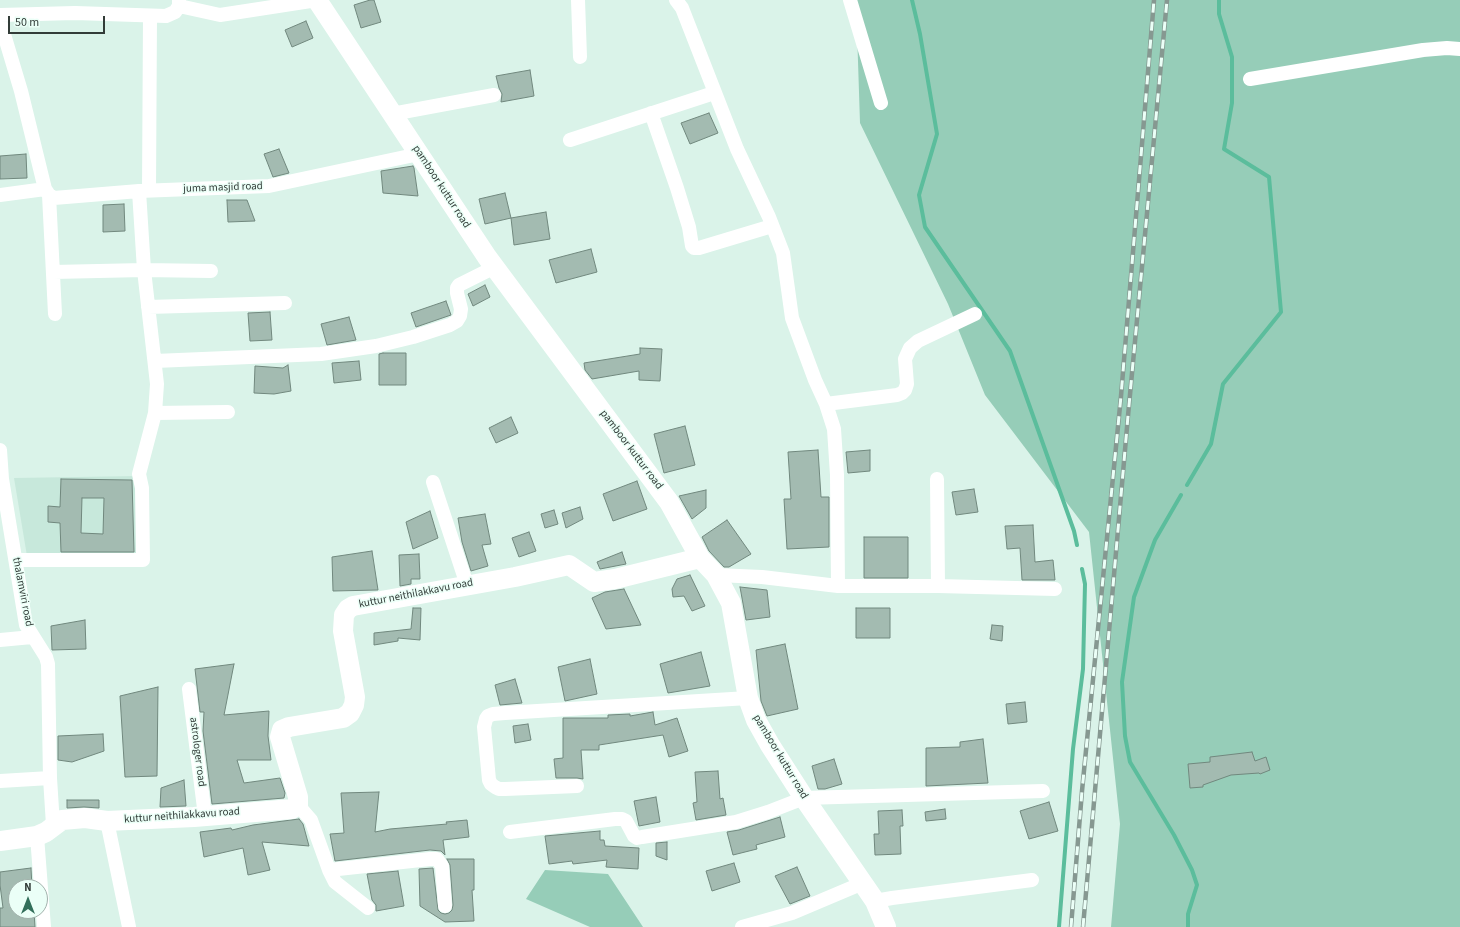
<!DOCTYPE html>
<style>
body{margin:0}
#map{position:relative;width:1460px;height:927px;overflow:hidden;background:#daf3e9;font-family:"Source Sans 3",sans-serif}
canvas{display:block}
.north{position:absolute;left:8px;top:879px;width:40px;height:40px;box-sizing:border-box;background:#ebfff7;border:1px solid #a1b1ab;border-radius:50%;rotate:0deg;font-size:11px;font-weight:700;line-height:16px;text-align:center;color:#323c38}
.north::after{content:'';display:block;margin:auto;width:14px;height:18px;background:#326f5a;clip-path:polygon(50% 0,100% 100%,50% 72%,0 100%)}
.scale{position:absolute;left:8px;top:16px;width:97px;height:18px;box-sizing:border-box;border:2px solid #323c38;border-top:0;padding-left:5px;font-size:12px;line-height:14px;white-space:nowrap;color:#323c38;-webkit-text-stroke:3px #ebfff7;paint-order:stroke}
</style>
<div id="map">
<canvas width="1460" height="927"></canvas>
<div class="north">N</div>
<div class="scale">50 m</div>
</div>
<script>
const c = document.querySelector('canvas').getContext('2d');
c.lineJoin = 'round';
function fillPath(path, color) {
  c.fillStyle = color;
  c.fill(path, 'evenodd');
}
function poly(rows) {
  const path = new Path2D();
  for (const r of rows) {
    path.moveTo(r[0], r[1]);
    for (let i = 2; i < r.length; i += 2) path.lineTo(r[i], r[i + 1]);
  }
  return path;
}
function strokePath(path, color, width, dash) {
  c.strokeStyle = color;
  c.lineWidth = width;
  c.lineCap = dash ? 'butt' : 'round';
  c.setLineDash(dash || []);
  c.stroke(path);
}
function write(font, color, halo, rows, align = 'center') {
  c.font = font + ' "Source Sans 3",sans-serif';
  c.lineWidth = 3;
  c.setLineDash([]);
  c.textBaseline = 'middle';
  c.strokeStyle = halo;
  c.fillStyle = color;
  for (const [text, x, y, turn = 0] of rows) {
    c.save();
    c.translate(x, y);
    c.rotate((+turn || 0) * Math.PI / 180);
    c.textAlign = isNaN(turn) ? turn : align;
    if (halo) c.strokeText(text, 0, 0);
    c.fillText(text, 0, 0);
    c.restore();
  }
}
fillPath(poly([
 [139,476,139,561,28,562,14,478]
]), '#c7e8db');
fillPath(poly([
 [856,0,1460,0,1460,927,1111,927,1120,824,1089,532,985,395,948,304,860,123],
 [545,870,608,874,643,927,590,927,526,899]
]), '#96cdb8');
strokePath(poly([
 [912,0,920,34,937,134,919,195,925,227,1010,351,1074,531,1077,545],
 [1187,485,1211,444,1223,384,1281,312,1269,177,1224,149,1232,103,1232,57,1219,14,1219,0],
 [1181,495,1155,540,1134,597,1122,682,1125,736,1130,762,1174,835,1192,870,1197,885,1188,914,1188,927],
 [1059,927,1073,749,1083,669,1085,584,1082,569]
]), '#5bbd9c', 4);
const building = poly([
 [370,0,374,0,381,22,361,28,354,5,370,0],
 [306,21,313,38,292,47,285,30,306,21],
 [530,70,534,96,501,102,502,94,499,88,496,76,530,70],
 [709,113,718,133,690,144,681,123,709,113],
 [279,149,289,173,273,177,264,154,279,149],
 [26,154,27,178,0,179,0,156,26,154],
 [413,166,414,168,418,196,383,193,381,171,413,166],
 [505,193,511,218,485,224,479,199,505,193],
 [227,200,247,200,255,221,228,222,227,200],
 [124,204,125,231,103,232,103,205,124,204],
 [546,212,550,239,514,245,511,218,546,212],
 [591,249,597,272,556,283,549,260,591,249],
 [485,285,490,297,473,306,468,294,485,285],
 [446,301,451,315,416,327,411,313,446,301],
 [270,312,272,340,250,341,248,313,270,312],
 [349,317,356,340,327,345,321,324,349,317],
 [640,348,662,349,660,381,639,380,639,371,592,379,585,370,584,363,640,354,640,348],
 [383,353,406,353,406,385,379,385,379,354,383,353],
 [359,361,361,380,334,383,332,363,359,361],
 [288,365,291,391,274,394,254,393,255,366,283,368,288,365],
 [511,417,518,433,496,443,489,428,511,417],
 [685,426,695,465,664,473,654,434,685,426],
 [818,450,821,497,829,497,829,547,787,549,784,499,791,499,788,452,818,450],
 [870,450,870,471,848,473,846,452,870,450],
 [61,479,132,480,134,552,61,552,60,523,48,522,48,506,60,507,61,479],
 [82,498,104,498,103,534,81,533,82,498],
 [637,481,647,509,613,521,603,494,637,481],
 [974,489,978,512,956,515,952,492,974,489],
 [706,490,706,508,692,519,679,496,706,490],
 [580,507,583,519,566,528,562,513,580,507],
 [554,510,558,524,545,528,541,514,554,510],
 [430,511,438,538,413,549,406,522,430,511],
 [485,514,491,544,482,545,488,566,471,571,462,542,458,518,485,514],
 [727,520,751,554,729,567,724,567,709,551,702,537,727,520],
 [1033,525,1035,562,1053,560,1055,580,1022,580,1020,548,1007,549,1005,526,1033,525],
 [529,532,536,551,519,557,512,538,529,532],
 [864,537,908,537,908,578,864,578,864,537],
 [372,551,378,590,333,591,332,557,372,551],
 [622,552,626,564,600,569,597,562,622,552],
 [419,554,420,579,411,579,411,584,400,586,399,555,419,554],
 [690,575,705,606,692,611,684,596,673,597,672,589,677,579,690,575],
 [740,587,767,590,770,617,746,620,740,587],
 [624,589,641,625,606,629,592,598,605,592,624,589],
 [413,608,421,608,420,640,398,638,398,641,374,645,374,633,411,629,413,608],
 [856,608,890,608,890,638,856,638,856,608],
 [85,620,86,649,52,650,51,626,85,620],
 [992,625,1003,626,1002,641,990,639,992,625],
 [785,644,798,709,767,716,761,701,756,650,785,644],
 [701,652,710,686,668,693,660,664,701,652],
 [590,659,597,694,565,701,558,667,590,659],
 [234,664,224,715,269,711,268,736,271,760,237,760,244,783,280,778,285,793,284,798,212,804,203,731,204,712,200,712,195,669,234,664],
 [515,679,522,703,500,705,495,685,515,679],
 [158,687,157,776,125,777,120,696,158,687],
 [1025,702,1027,722,1008,724,1006,704,1025,702],
 [653,712,655,725,677,718,688,751,669,757,663,735,599,745,599,750,581,750,583,779,577,778,556,778,554,759,563,758,563,718,608,718,608,715,630,714,630,716,653,712],
 [528,724,531,740,515,743,513,726,528,724],
 [103,734,104,751,72,762,58,760,58,736,103,734],
 [983,739,988,783,926,786,926,748,960,747,960,742,983,739],
 [1252,752,1255,761,1266,757,1270,770,1260,774,1259,773,1231,775,1203,785,1203,787,1190,788,1188,764,1210,762,1210,757,1252,752],
 [834,759,842,784,825,789,818,789,812,766,834,759],
 [718,771,720,799,723,798,726,815,696,820,693,803,697,802,695,772,718,771],
 [184,780,186,806,160,807,161,788,184,780],
 [379,792,375,832,390,829,447,824,446,822,467,820,469,837,443,840,445,855,441,851,430,850,335,861,330,834,344,833,341,793,379,792],
 [656,797,660,822,639,826,634,801,656,797],
 [67,800,99,800,99,808,84,807,67,808,67,800],
 [1049,802,1058,831,1029,839,1020,811,1049,802],
 [945,809,946,819,926,821,925,812,945,809],
 [902,810,903,826,900,826,901,854,875,855,874,834,879,834,878,811,902,810],
 [780,817,785,837,756,845,757,849,733,855,727,832,739,830,780,817],
 [299,819,303,824,309,846,262,842,270,870,248,875,243,848,204,857,200,832,231,828,232,830,253,825,299,819],
 [600,831,600,840,604,840,605,846,639,848,638,869,606,867,607,860,573,864,572,861,549,864,545,836,600,831],
 [667,842,667,860,656,856,656,843,667,842],
 [447,859,474,859,474,890,472,890,474,921,445,922,420,906,419,869,433,868,438,910,441,913,445,914,449,913,452,910,453,905,450,865,447,859],
 [734,863,740,882,712,891,706,871,734,863],
 [797,867,810,896,790,904,775,876,797,867],
 [31,868,32,887,16,887,16,911,34,911,35,927,0,927,0,908,3,908,0,885,0,872,31,868],
 [398,871,404,906,376,911,376,905,372,900,367,874,398,871]
]);
fillPath(building, '#a3bbb1');
strokePath(building, '#71887e', 1);
strokePath(poly([
 [578,0,580,57],
 [676,0,682,8,737,149,769,217,783,253,792,318,815,380,826,404,834,429,837,475,838,586],
 [850,0,881,103],
 [179,6,220,15,317,0],
 [0,15,75,13,166,16,175,12,179,6,179,0],
 [0,21,21,91,45,189,49,195,54,198,139,191,269,186,419,154],
 [1250,79,1423,50,1447,48,1460,49],
 [651,113,677,188,689,227,692,246,694,248,699,248,772,226],
 [392,114,494,95],
 [570,140,714,93],
 [149,190,150,16],
 [0,195,45,189],
 [49,195,55,314],
 [53,272,144,270,211,271],
 [148,307,285,303],
 [155,361,321,354,376,346,413,337,450,325,457,321,460,316,461,309,457,293,457,288,459,285,495,267],
 [826,404,897,395,902,393,905,390,907,384,905,359,910,348,918,341,975,314],
 [155,413,228,412],
 [0,450,2,479,26,625,46,657,48,664,50,778,53,825],
 [937,479,938,586],
 [433,482,467,585],
 [16,560,143,560,142,488,139,474,155,413,157,384,144,270,139,191],
 [716,575,762,577,838,586,938,586,1055,589],
 [0,640,32,637],
 [189,689,205,816],
 [0,781,50,778],
 [577,786,505,789,499,789,495,787,491,784,489,780,484,727,486,719,488,716,493,714,505,713,748,698],
 [298,805,311,820,329,870,335,882,368,908],
 [107,821,129,927],
 [510,832,615,819,622,819,626,821,634,836,637,838,642,837,736,822,768,812,804,798,1043,791],
 [37,836,44,927],
 [329,870,430,859,437,859,442,866,445,906],
 [875,901,892,898,1032,880],
 [742,927,792,913,863,883]
]), '#fff', 14);
strokePath(poly([
 [317,0,487,257,669,502,700,558,716,575,731,603,748,698,756,720,770,745,804,798,875,901,886,927],
 [0,841,37,836,46,832,62,820,85,818,107,821,194,817,292,809,298,805,298,797,280,737,282,730,289,727,343,718,350,713,354,705,355,697,343,631,344,615,348,609,353,606,515,577,569,565,594,582,615,579,700,558]
]), '#fff', 20);
const rail = poly([
 [1071,927,1082,791,1121,396,1154,0],
 [1083,927,1128,416,1167,0]
]);
strokePath(rail, '#869891', 4.5);
strokePath(rail, '#ebfff7', 3, [9]);
write('11px', '#323c38', '#ebfff7', [
 ["pamboor kuttur road",441,187,57],
 ["juma masjid road",223,188,-2],
 ["pamboor kuttur road",631,450,53],
 ["thalamviri road",22,592,79],
 ["kuttur neithilakkavu road",416,594,-11],
 ["astrologer road",197,752,83],
 ["pamboor kuttur road",780,757,59],
 ["kuttur neithilakkavu road",182,816,-4]
]);
</script>
